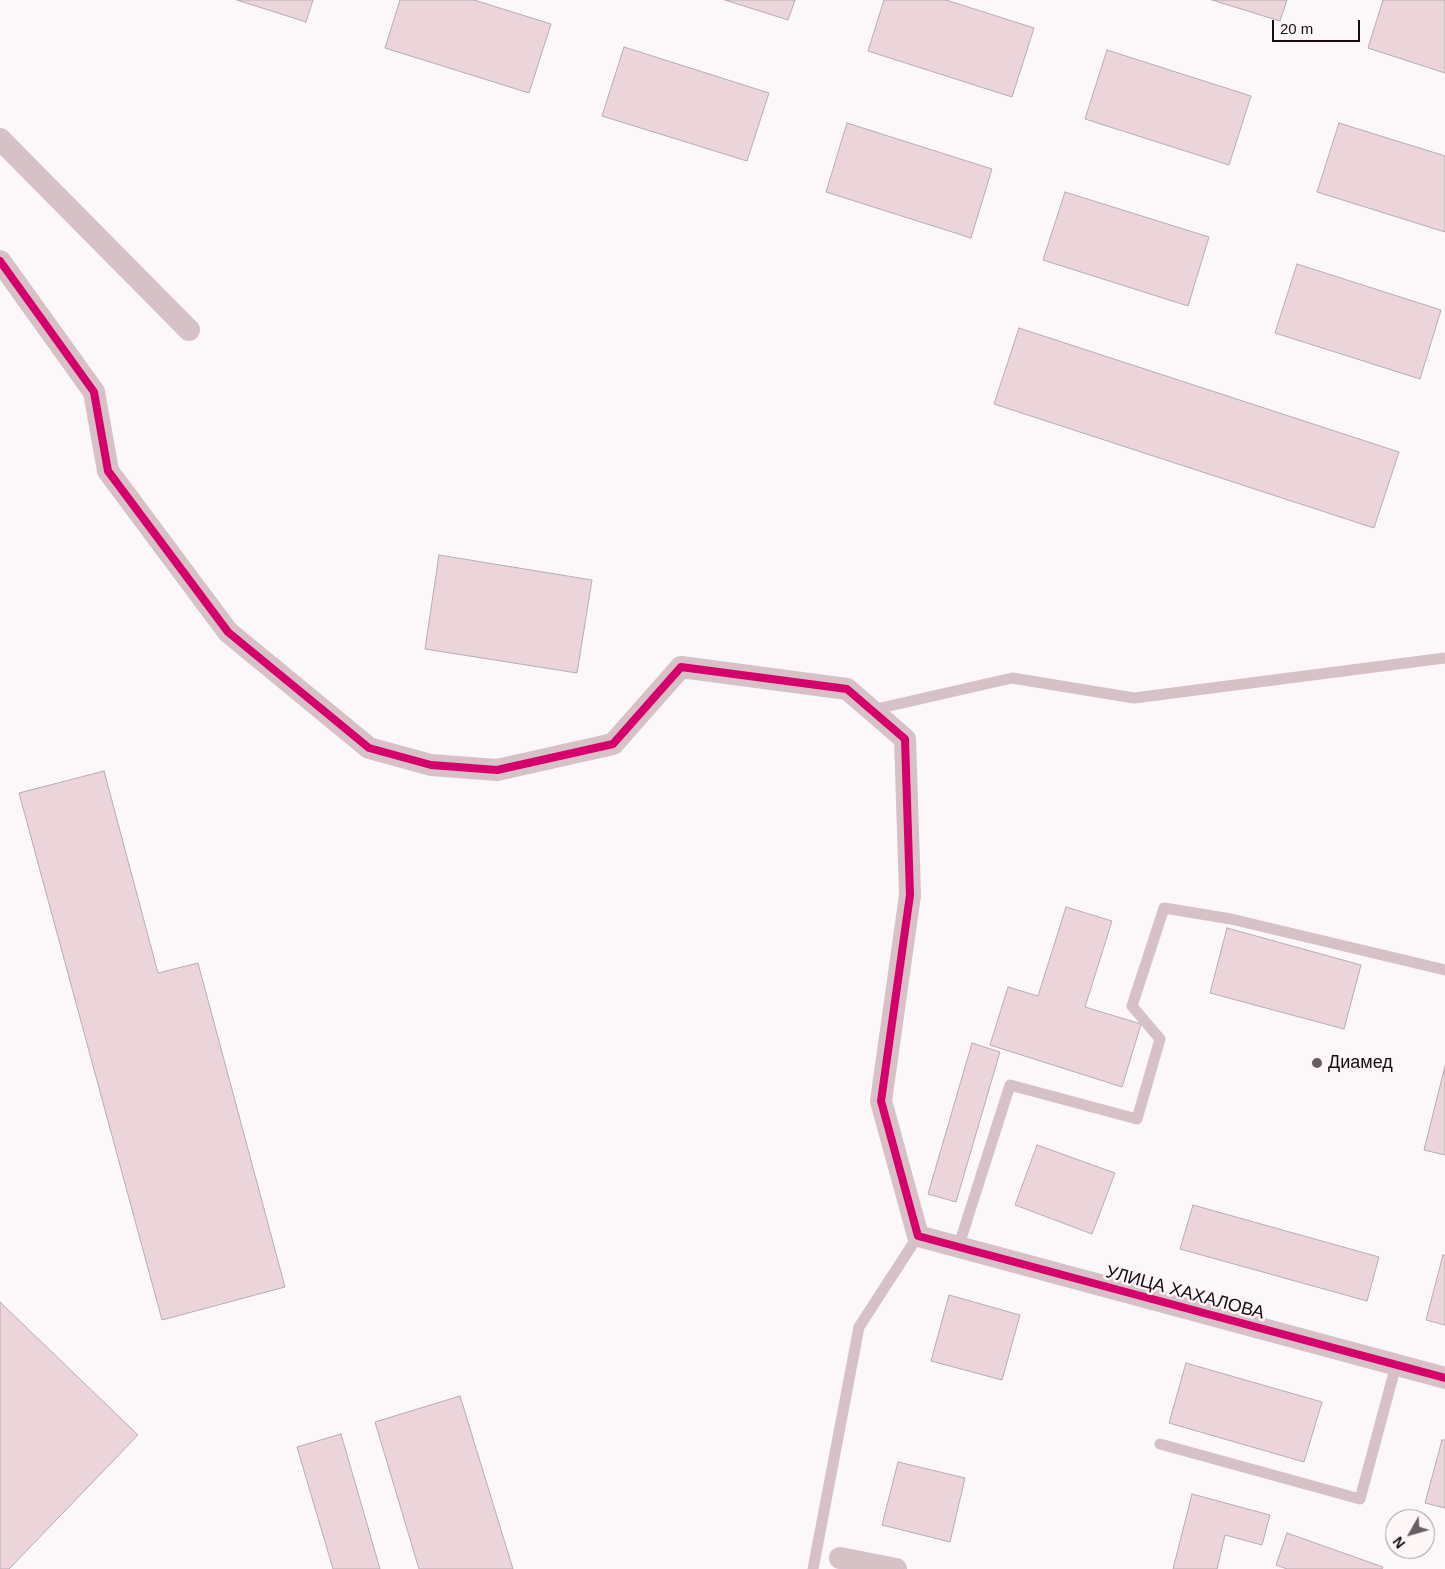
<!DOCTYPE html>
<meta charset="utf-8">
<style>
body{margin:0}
#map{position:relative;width:1445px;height:1569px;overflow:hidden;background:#fcf7f8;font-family:Arial,sans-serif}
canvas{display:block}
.north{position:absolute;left:1385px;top:1509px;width:50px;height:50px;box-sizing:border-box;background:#fdf6f7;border:1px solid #a1989a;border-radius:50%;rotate:232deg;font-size:14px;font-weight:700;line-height:20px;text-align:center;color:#180c0f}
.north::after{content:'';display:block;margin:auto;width:18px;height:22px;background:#685e61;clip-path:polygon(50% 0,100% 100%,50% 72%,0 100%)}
.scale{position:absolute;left:1272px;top:20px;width:88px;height:22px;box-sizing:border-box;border:2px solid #180c0f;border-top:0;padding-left:6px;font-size:15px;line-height:18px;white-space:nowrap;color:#180c0f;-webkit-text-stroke:4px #fdf6f7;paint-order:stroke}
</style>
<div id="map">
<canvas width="1445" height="1569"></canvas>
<div class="north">N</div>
<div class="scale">20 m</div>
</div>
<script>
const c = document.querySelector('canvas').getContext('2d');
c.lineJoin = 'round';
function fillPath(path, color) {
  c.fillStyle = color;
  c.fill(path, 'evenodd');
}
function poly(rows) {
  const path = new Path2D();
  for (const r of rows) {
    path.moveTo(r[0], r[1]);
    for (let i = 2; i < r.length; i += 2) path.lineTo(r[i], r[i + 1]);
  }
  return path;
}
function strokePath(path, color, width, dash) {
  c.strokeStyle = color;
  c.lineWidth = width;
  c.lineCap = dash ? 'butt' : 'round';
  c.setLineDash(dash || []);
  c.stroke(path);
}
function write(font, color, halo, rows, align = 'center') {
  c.font = font + ' Arial,sans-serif';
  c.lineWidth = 5;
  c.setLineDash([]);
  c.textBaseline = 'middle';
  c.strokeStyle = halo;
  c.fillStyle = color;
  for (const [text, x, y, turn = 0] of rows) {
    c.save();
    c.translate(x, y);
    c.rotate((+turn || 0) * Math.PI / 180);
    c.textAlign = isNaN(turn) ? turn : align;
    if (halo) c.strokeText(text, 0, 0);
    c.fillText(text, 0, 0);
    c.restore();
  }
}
const building = poly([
 [237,0,313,0,306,22,237,0],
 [400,0,474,0,551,24,529,93,385,48,400,0],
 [725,0,795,0,788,20,725,0],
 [884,0,946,0,1034,28,1012,97,868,51,884,0],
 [1212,0,1287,0,1280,21,1212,0],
 [1383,0,1445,0,1445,73,1368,48,1383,0],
 [624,47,769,93,747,161,602,116,624,47],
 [1107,50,1251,96,1229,165,1085,119,1107,50],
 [847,123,992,169,971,238,826,192,847,123],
 [1339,123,1445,156,1445,232,1317,192,1339,123],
 [1065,192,1209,237,1188,306,1043,260,1065,192],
 [1297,264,1441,310,1420,379,1275,333,1297,264],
 [1019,328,1399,452,1374,528,994,404,1019,328],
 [439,555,592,580,577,673,425,649,439,555],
 [104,771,158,973,198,963,285,1287,162,1320,19,793,104,771],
 [1066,907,1112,921,1085,1007,1141,1024,1122,1087,990,1045,1008,987,1038,996,1066,907],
 [1227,928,1361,965,1344,1029,1210,993,1227,928],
 [972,1043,1000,1052,956,1202,928,1194,972,1043],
 [1445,1066,1445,1155,1424,1150,1445,1066],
 [1037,1145,1115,1173,1092,1234,1015,1205,1037,1145],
 [1193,1205,1379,1257,1367,1301,1180,1249,1193,1205],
 [1443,1255,1445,1256,1445,1325,1426,1320,1443,1255],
 [949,1295,1020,1315,1002,1380,931,1361,949,1295],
 [0,1302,138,1435,9,1569,0,1569,0,1302],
 [1186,1363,1322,1402,1304,1462,1169,1423,1186,1363],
 [460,1396,513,1569,419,1569,375,1422,460,1396],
 [341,1434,380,1569,333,1569,297,1447,341,1434],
 [1442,1440,1445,1440,1445,1508,1425,1503,1442,1440],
 [898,1462,965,1478,950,1542,882,1525,898,1462],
 [1192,1494,1270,1515,1262,1545,1225,1535,1217,1569,1173,1569,1192,1494],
 [1287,1533,1383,1567,1382,1569,1287,1569,1276,1565,1287,1533]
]);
fillPath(building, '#ebd5da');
strokePath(building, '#b6adaf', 1);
strokePath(poly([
 [872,710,1012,678,1134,698,1445,658],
 [958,1248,1010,1085,1137,1119,1160,1039,1132,1006,1164,908,1231,919,1445,970],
 [1160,1444,1360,1499,1396,1365],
 [813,1569,859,1327,918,1236]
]), '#d6c1c6', 11);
strokePath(poly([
 [0,139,189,330],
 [0,261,94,392,108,471,228,632,369,748,431,765,497,770,613,744,681,667,847,689,905,739,910,895,881,1101,918,1236,1445,1378],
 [840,1558,896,1569]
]), '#d6c1c6', 22);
strokePath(poly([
 [0,261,94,392,108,471,228,632,369,748,431,765,497,770,613,744,681,667,847,689,905,739,910,895,881,1101,918,1236,1445,1378]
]), '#d6006c', 8);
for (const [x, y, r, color] of [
 [1317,1063,6,"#685e61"]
]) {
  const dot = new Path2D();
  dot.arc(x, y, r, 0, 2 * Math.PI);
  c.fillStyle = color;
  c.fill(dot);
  strokePath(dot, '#fdf6f7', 2);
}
write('18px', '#180c0f', '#fdf6f7', [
 ["Диамед",1328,1063]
], 'left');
write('18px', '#180c0f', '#fdf6f7', [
 ["УЛИЦА ХАХАЛОВА",1185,1293,15]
]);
</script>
